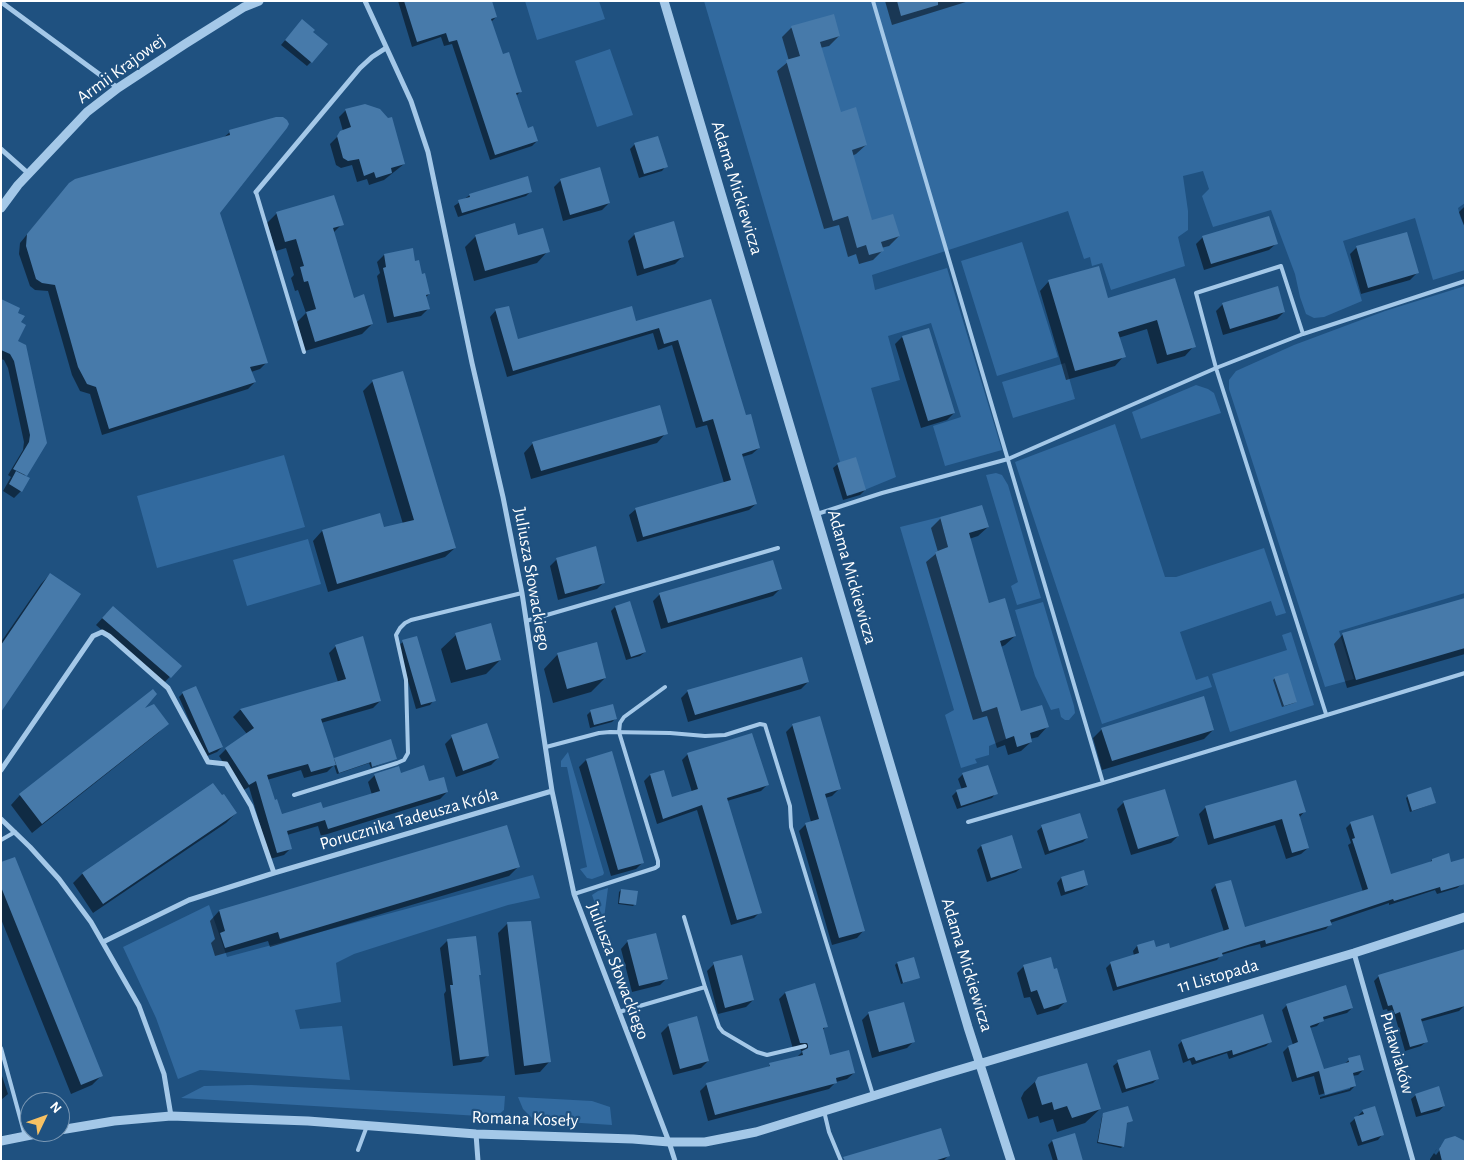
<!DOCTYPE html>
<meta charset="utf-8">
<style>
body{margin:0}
#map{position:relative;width:1466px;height:1162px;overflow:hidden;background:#1f5180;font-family:"Alegreya Sans",sans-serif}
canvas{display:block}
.frame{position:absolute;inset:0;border:2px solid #fff;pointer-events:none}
.north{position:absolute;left:20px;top:1092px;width:50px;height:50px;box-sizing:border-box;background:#1f5180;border:1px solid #7997b3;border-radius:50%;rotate:48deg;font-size:14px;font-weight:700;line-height:20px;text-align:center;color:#fff}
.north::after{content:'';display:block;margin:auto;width:18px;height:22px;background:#f7c163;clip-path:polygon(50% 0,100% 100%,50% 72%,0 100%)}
</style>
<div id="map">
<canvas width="1466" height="1162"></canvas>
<div class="frame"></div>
<div class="north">N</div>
</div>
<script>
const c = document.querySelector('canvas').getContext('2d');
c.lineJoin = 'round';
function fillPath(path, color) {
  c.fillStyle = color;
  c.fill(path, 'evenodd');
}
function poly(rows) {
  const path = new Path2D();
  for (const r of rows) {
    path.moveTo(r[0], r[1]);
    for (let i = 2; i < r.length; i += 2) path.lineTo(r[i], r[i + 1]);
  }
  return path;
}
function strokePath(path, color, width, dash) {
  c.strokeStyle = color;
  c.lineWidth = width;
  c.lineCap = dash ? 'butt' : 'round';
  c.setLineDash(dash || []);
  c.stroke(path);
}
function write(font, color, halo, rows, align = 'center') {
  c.font = font + ' "Alegreya Sans",sans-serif';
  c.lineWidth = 4.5;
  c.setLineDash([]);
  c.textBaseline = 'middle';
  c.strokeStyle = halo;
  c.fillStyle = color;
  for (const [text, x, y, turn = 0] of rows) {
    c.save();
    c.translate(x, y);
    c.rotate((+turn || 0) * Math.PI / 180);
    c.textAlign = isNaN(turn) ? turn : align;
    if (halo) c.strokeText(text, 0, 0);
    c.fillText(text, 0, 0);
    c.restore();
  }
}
fillPath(poly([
 [525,1,599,1,605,19,537,40],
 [704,1,1465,1,1465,203,1458,208,1460,216,1465,228,1465,270,1433,280,1415,218,1343,241,1362,301,1324,317,1314,318,1306,314,1300,297,1295,274,1271,210,1213,227,1202,196,1209,189,1203,171,1183,176,1188,211,1188,230,1178,237,1185,266,1111,290,1102,263,1092,266,1090,257,1084,259,1068,211,872,275,875,290,947,268,1002,450,945,466,933,426,961,417,931,323,888,336,900,380,871,388,896,477,850,496],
 [610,49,633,115,597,127,575,61],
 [1022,242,1058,357,997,376,961,261],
 [1465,286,1465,593,1339,631,1354,679,1325,687,1229,389,1229,380,1236,371,1294,345,1385,311],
 [1065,363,1075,399,1013,418,1002,382],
 [1196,385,1208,389,1214,393,1221,413,1141,439,1132,412],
 [1115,424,1165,577,1176,577,1264,548,1286,613,1276,616,1271,601,1180,632,1196,680,1208,676,1212,687,1102,724,1015,462],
 [284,455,305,527,157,568,137,496],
 [996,473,1002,475,1008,485,1041,598,1017,605,1011,586,1018,582,986,475],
 [940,517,948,547,935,552,982,711,997,707,1006,739,989,746,989,755,975,759,977,763,961,768,945,715,954,710,900,527],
 [308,539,321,584,247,606,233,560],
 [1043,602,1074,706,1075,713,1069,720,1065,720,1061,717,1059,708,1051,710,1035,676,1015,610],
 [1291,632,1314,705,1230,732,1212,674,1287,650,1282,635],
 [568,752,604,873,603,875,592,879,587,878,580,869,587,867,567,767,561,767,561,761],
 [533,875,540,898,508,905,354,954,336,963,341,1002,295,1010,300,1029,342,1026,350,1080,200,1070,178,1079,156,1018,123,947,209,905,227,957],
 [608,888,603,926,592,895,598,891],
 [251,1085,400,1092,505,1096,504,1110,496,1117,181,1098,204,1086],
 [518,1097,592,1101,610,1107,612,1125,534,1120,523,1109]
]), '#326a9f');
fillPath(poly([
 [398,1,462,1,496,17,491,22,502,55,521,91,516,96,527,129,537,141,532,146,490,160,452,44,444,46,441,37,412,47],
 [885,1,969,1,892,25],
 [298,25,311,32,311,62,307,66,281,45],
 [791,28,839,36,829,46,820,48,840,113,866,145,856,154,852,156,872,222,899,236,889,246,881,248,882,251,873,260,859,264,856,254,848,257,839,225,824,229,777,71,789,61,782,37],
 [346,110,404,164,384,180,369,185,367,179,357,182,352,165,341,168,336,165,330,144,343,131,339,117],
 [276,118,219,213,267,362,260,369,251,372,255,382,248,389,102,435,90,394,80,391,72,375,48,291,35,290,30,286,19,254,20,243,62,192,223,138,230,132],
 [635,144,666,166,662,171,639,178,630,149],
 [561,180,609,203,602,210,563,221,554,187],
 [531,191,526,196,458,217,454,206,470,195],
 [1465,206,1465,228,1459,212],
 [277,213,342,224,333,233,353,299,372,324,362,334,305,351,297,322,306,313,298,290,295,291,291,278,294,275,286,248,276,251,267,223],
 [635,234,682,257,675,264,637,276,628,241],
 [476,236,548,251,537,263,474,281,465,247],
 [1203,237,1277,243,1269,250,1204,270,1196,244],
 [1357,247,1417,273,1410,280,1361,294,1350,254],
 [384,255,414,262,429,294,426,297,428,309,421,316,387,323,377,276,380,273,377,262],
 [1175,280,1194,346,1185,356,1157,364,1147,329,1118,338,1124,356,1115,366,1066,380,1040,291,1049,281,1108,300],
 [1,300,16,313,20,323,16,341,46,442,24,477,21,491,14,498,3,491,11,477,8,475,23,450,24,442,8,368,4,360,1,359],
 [710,300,745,417,759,448,752,454,742,457,756,504,749,510,637,542,629,515,636,509,724,483,707,425,696,428,672,345,658,350,653,333,507,377,490,317,496,310,517,341,635,322],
 [1223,304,1284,312,1277,319,1223,335,1216,311],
 [902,337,954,413,947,420,921,428,895,344],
 [373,381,455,548,445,557,328,592,313,541,322,531,383,528,403,524,363,391],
 [666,433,657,443,531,479,524,453,533,443],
 [838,464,865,490,860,495,843,500,833,468],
 [981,506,988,527,978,536,969,539,989,604,1015,636,1005,645,1001,647,1020,713,1047,727,1038,737,1030,739,1031,742,1021,751,1008,755,1005,745,997,748,987,716,973,720,926,562,938,552,931,528,940,519],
 [557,559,604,582,597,589,558,600,550,566],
 [50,574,1,710,1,642,41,584],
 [780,589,773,596,661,629,653,601,660,594],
 [1465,599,1465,654,1347,688,1334,644,1343,634],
 [615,607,645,652,640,656,626,660,611,611],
 [106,614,180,666,163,684,96,625],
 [456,635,500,660,486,674,451,683,441,649],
 [403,642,434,700,430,705,416,709,398,646],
 [336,646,380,701,373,708,321,723,333,761,335,759,396,758,371,768,369,763,337,774,334,765,327,772,304,778,301,770,267,780,274,801,281,815,322,810,372,795,368,782,375,775,401,774,429,783,447,792,440,799,321,836,318,826,287,835,291,848,284,855,270,859,249,787,242,791,219,756,226,749,247,734,233,717,240,710,338,682,329,653],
 [558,654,605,678,591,692,553,703,544,669],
 [1275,678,1296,702,1294,703,1282,707,1273,680],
 [808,682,801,689,688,722,681,698,688,691],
 [183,693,222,747,217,752,205,757,179,697],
 [141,711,167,724,158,733,32,833,11,805,20,795],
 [591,711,616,718,612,722,590,728,587,715],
 [793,725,839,789,832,796,825,798,864,930,857,938,832,945,799,831,806,824,811,822,786,732],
 [1102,729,1213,730,1204,739,1102,770,1093,738],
 [452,737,498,758,491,765,456,777,445,744],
 [688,754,767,785,761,791,727,801,760,912,754,918,731,925,697,810,657,824,644,781,650,775,663,772,671,798,692,792,682,760],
 [586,760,643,862,636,869,611,876,579,767],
 [963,774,996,793,992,798,957,809,952,796,956,792,962,790,958,779],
 [1295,781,1304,812,1299,818,1308,848,1301,854,1286,859,1275,825,1208,845,1199,814,1205,808],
 [1408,796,1435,803,1410,812,1406,798],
 [1124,802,1178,836,1171,843,1131,855,1117,809],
 [236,813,226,823,93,913,73,883,83,873],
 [1351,823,1391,876,1428,864,1432,860,1450,863,1462,884,1457,888,1437,894,1435,890,1389,905,1389,903,1330,923,1330,924,1326,929,1261,948,1260,944,1248,947,1221,955,1217,960,1113,991,1106,968,1111,963,1134,956,1133,951,1137,946,1153,941,1155,948,1169,950,1224,932,1211,890,1216,885,1244,929,1363,892,1348,845,1351,843,1346,828],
 [506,826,518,867,509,876,270,947,268,941,215,956,211,943,215,939,210,921,219,911],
 [1042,827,1087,838,1083,842,1045,855,1037,831],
 [1011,836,1021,868,1016,872,987,882,977,850,981,846],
 [1,864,101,1076,92,1085,71,1094,1,919],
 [1083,872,1087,885,1082,889,1061,896,1057,883,1061,878],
 [621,890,635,904,633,906,618,904,619,892],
 [530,922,549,1062,540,1072,515,1075,498,933,507,924],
 [447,941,480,974,477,977,488,1055,481,1062,453,1066,444,994,446,991,440,948],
 [628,941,667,978,660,985,632,992,621,949],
 [897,963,919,977,901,984,895,965],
 [714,964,753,1000,746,1007,718,1014,707,971],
 [1024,966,1053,971,1065,1002,1058,1009,1037,1015,1030,997,1024,998,1017,973],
 [1379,976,1464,1006,1459,1011,1420,1022,1426,1042,1421,1046,1405,1051,1395,1016,1390,1018,1387,1009,1383,1010,1374,981],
 [785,993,826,1026,822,1031,829,1057,854,1073,847,1079,836,1082,829,1089,708,1121,700,1091,706,1085,766,1069,770,1065,796,1058,802,1052,800,1049,793,1049,779,999],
 [1287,1005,1352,1008,1347,1013,1322,1020,1317,1026,1310,1028,1323,1071,1343,1065,1349,1060,1363,1070,1358,1075,1352,1076,1355,1086,1350,1091,1320,1099,1320,1097,1350,1089,1350,1086,1319,1095,1314,1076,1292,1082,1283,1052,1288,1047,1293,1045,1282,1010],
 [869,1013,914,1041,907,1048,872,1058,862,1020],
 [696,1018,708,1061,701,1068,673,1075,661,1033,668,1026],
 [1182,1041,1270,1042,1266,1046,1229,1059,1227,1053,1192,1065,1190,1060,1183,1063,1178,1045],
 [1118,1062,1158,1078,1153,1083,1122,1093,1113,1066],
 [1,1073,8,1094,1,1100],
 [1039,1078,1100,1109,1085,1123,1057,1132,1053,1119,1040,1123,1038,1116,1028,1119,1021,1098,1024,1092],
 [1416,1095,1444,1106,1439,1111,1416,1117,1411,1099],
 [1363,1111,1382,1135,1378,1140,1358,1146,1350,1123],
 [1104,1114,1131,1121,1126,1124,1123,1146,1121,1148,1097,1143,1102,1117],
 [1446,1140,1465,1161,1430,1161,1430,1159,1436,1150,1437,1149,1434,1153,1436,1155,1442,1147,1440,1147],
 [1052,1141,1082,1161,1053,1161,1048,1145],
 [948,1156,943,1161,855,1161]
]), '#0007');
fillPath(poly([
 [404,1,492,1,497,17,491,19,503,54,509,52,516,74,522,92,516,93,528,128,533,126,538,141,495,155,457,40,449,42,446,33,417,42],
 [897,1,938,1,938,5,901,16],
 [834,14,840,36,820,42,841,112,856,107,867,145,852,150,872,220,893,214,900,236,881,242,884,251,869,255,866,245,857,248,848,216,833,221,786,60,800,56,791,26],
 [302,19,315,30,313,32,328,44,312,63,285,40],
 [365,104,380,109,388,118,392,117,405,164,391,168,392,173,376,178,374,172,364,176,359,159,348,161,343,158,337,136,340,131,351,127,345,109],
 [276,117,283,117,287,120,289,124,287,128,220,213,268,363,250,367,256,382,109,429,96,387,87,384,78,367,55,285,42,283,36,279,26,246,27,234,69,183,75,179,230,135,229,130],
 [658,136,668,167,644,174,634,143],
 [600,167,610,203,570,215,560,179],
 [528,176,532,192,462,213,458,200,470,197,469,194],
 [334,195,344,225,333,228,354,298,364,294,373,324,315,342,306,312,316,309,308,281,304,282,300,267,304,266,296,239,285,242,276,212],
 [1269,216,1278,244,1211,264,1202,236],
 [674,221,684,257,644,269,634,233],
 [515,223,518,235,543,228,550,252,485,271,475,235],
 [1407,232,1419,273,1368,288,1356,246],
 [413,248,415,261,419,260,422,274,425,273,430,294,426,295,430,309,394,317,383,268,386,267,384,254],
 [1099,266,1108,298,1175,278,1196,347,1167,355,1157,320,1118,332,1126,357,1075,371,1048,280],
 [1278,286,1285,312,1230,329,1222,303],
 [1,299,20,308,18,313,25,316,21,322,26,325,18,341,26,345,47,443,27,476,13,469,29,442,30,435,14,361,10,354,1,350],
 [711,299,746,415,751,414,760,448,742,454,757,504,643,537,635,508,731,480,713,419,703,422,678,340,664,344,659,328,513,371,495,309,509,306,518,339,632,306,636,321],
 [929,328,955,413,928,421,902,336],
 [403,371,456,548,337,584,322,530,380,513,384,527,414,520,372,380],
 [660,405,668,434,541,471,532,442],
 [856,457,866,490,847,496,837,463],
 [16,471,30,478,22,492,9,484],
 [982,505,989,527,969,533,989,603,1005,598,1016,636,1000,641,1021,711,1042,705,1049,727,1030,733,1032,742,1017,747,1014,736,1006,739,997,707,982,712,935,552,948,547,940,517],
 [596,546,605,583,565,594,556,558],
 [773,560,782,589,668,623,659,593],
 [50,573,81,594,1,712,1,645],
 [1465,598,1465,648,1356,680,1342,633],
 [630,601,646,652,631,657,615,606],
 [113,606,182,666,171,678,102,618],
 [491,623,501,660,466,670,455,633],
 [363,636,381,701,321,719,336,765,311,772,308,764,267,775,275,800,277,799,282,814,321,802,323,808,380,791,374,774,399,766,401,773,424,765,429,781,444,777,448,792,328,829,325,820,287,831,292,849,277,853,256,781,249,785,225,748,254,728,240,709,346,679,335,645],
 [417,636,436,701,421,705,402,640],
 [597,642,606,678,567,689,557,653],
 [802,657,809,682,695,715,687,690],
 [1288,673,1297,702,1284,706,1274,677],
 [196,686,223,747,209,753,182,692],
 [153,689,157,694,145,708,154,704,169,724,42,824,19,794],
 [1204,696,1214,730,1112,761,1101,728],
 [613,704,617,719,594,725,590,710],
 [820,716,841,789,825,794,865,931,839,938,805,823,819,819,792,724],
 [487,723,499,758,463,771,451,735],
 [752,733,769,785,727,798,762,913,737,920,702,805,663,819,650,774,664,770,672,797,698,789,687,753],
 [391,739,397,759,372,767,371,762,339,773,334,758],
 [612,751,644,863,618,870,586,759],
 [988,765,998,794,961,806,956,790,967,787,962,773],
 [1296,780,1306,812,1299,814,1309,848,1292,853,1282,819,1214,839,1205,806],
 [213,783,222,795,224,794,237,813,103,904,82,873],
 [1431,787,1436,803,1412,811,1407,795],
 [1165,789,1179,836,1138,849,1123,801],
 [1080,813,1088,838,1049,851,1041,825],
 [1373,815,1391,874,1432,861,1432,859,1449,853,1451,862,1465,858,1465,884,1441,891,1440,887,1394,901,1393,899,1330,920,1332,925,1266,944,1265,940,1254,943,1222,953,1223,956,1117,987,1110,962,1139,953,1137,945,1154,940,1156,947,1169,943,1170,948,1229,929,1215,884,1231,880,1245,927,1368,889,1352,839,1355,838,1350,822],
 [507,825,520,867,280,939,278,932,225,948,220,933,225,931,219,910],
 [1012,835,1022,868,991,878,981,845],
 [15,857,103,1076,81,1085,1,887,1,862],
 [1084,870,1088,885,1065,892,1061,877],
 [621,889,638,891,636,905,619,903],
 [531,921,551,1062,524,1066,507,922],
 [656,933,668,979,639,986,627,940],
 [476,936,481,975,479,975,489,1056,460,1060,450,985,453,985,447,939],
 [1465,949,1465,1006,1421,1019,1428,1042,1410,1047,1400,1012,1395,1014,1392,1005,1388,1006,1378,975],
 [742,955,754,1000,725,1008,713,962],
 [914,957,920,978,903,983,897,962],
 [1051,957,1054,969,1057,968,1067,1002,1044,1009,1037,990,1031,992,1023,965],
 [815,983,828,1027,823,1028,830,1055,849,1050,855,1073,836,1078,837,1083,715,1115,706,1083,770,1066,769,1063,803,1055,802,1051,808,1048,808,1045,807,1043,800,1043,785,992],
 [1346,985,1353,1008,1323,1017,1324,1021,1310,1026,1324,1069,1349,1062,1348,1058,1360,1055,1364,1070,1353,1073,1356,1086,1325,1095,1319,1071,1297,1078,1288,1046,1298,1042,1286,1004],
 [904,1002,915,1042,879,1052,868,1012],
 [1263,1014,1272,1042,1233,1055,1232,1050,1196,1061,1194,1057,1188,1059,1181,1040],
 [697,1016,709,1061,680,1069,668,1024],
 [1150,1050,1159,1079,1126,1089,1117,1060],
 [1087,1063,1101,1109,1072,1118,1067,1106,1054,1110,1052,1102,1042,1105,1035,1082,1038,1077],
 [1439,1086,1445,1106,1421,1113,1415,1094],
 [1128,1106,1133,1121,1127,1123,1124,1147,1098,1142,1103,1113],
 [1375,1106,1384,1135,1362,1142,1354,1117,1364,1114,1362,1110],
 [941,1128,950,1156,934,1161,845,1161,843,1157],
 [1075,1133,1083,1161,1058,1161,1052,1140],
 [1455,1136,1465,1141,1465,1161,1442,1161,1439,1149,1445,1139]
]), '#477aaa');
strokePath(poly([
 [873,1,1103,783],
 [256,192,304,352],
 [1303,334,1281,266,1196,293,1216,368,1326,714],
 [817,514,882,493,1008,459,1216,368,1303,334,1465,281],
 [526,621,778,548],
 [546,747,599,733,610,732,670,733,705,736,725,735,760,724,765,725,790,806,791,827,873,1095],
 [294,795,397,763,404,760,408,753,406,680,396,635,400,628,405,623,411,620,522,593],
 [968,822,1103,783,1465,673],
 [1,840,15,832],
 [574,894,655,868,658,866,658,861,619,732,620,723,624,717,665,687],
 [684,917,705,987,719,1027,723,1032,757,1052,767,1055,805,1046],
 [619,1012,705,987],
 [1,1048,25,1136],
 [824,1111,829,1132,841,1161],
 [358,1150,367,1126]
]), '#a4c8e8', 4);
strokePath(poly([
 [365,1,411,101,428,152,472,363,503,497,522,593,552,791,574,894,669,1142,675,1161],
 [1,2,118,88],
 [1,149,29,174],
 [256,192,360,68,372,57,386,48],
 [1,770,93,636,102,632,109,636,168,688,208,762,226,764,251,806,274,873],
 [1,819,30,847,59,879,91,922,139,1006,164,1074,171,1116],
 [103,942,189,900,274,873,552,791],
 [1354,953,1413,1161],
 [476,1134,478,1161]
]), '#a4c8e8', 5);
strokePath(poly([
 [664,1,968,1027,1011,1161],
 [1,208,18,185,87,112,118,88,185,44,244,7,259,1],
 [60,1130,114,1121,171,1116,308,1121,476,1134,633,1139,669,1142,705,1142,756,1132,938,1076,1354,953,1465,917],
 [1,1141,46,1132]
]), '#a4c8e8', 9);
write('18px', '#fff', '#1f5180', [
 ["Armii Krajowej",121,69,-36],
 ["Adama Mickiewicza",737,188,73],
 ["Adama Mickiewicza",852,577,74],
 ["Juliusza Słowackiego",532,579,80],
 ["Porucznika Tadeusza Króla",409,819,-16],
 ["Adama Mickiewicza",967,965,73],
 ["Juliusza Słowackiego",618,971,69],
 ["11 Listopada",1218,976,-16],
 ["Puławiaków",1397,1053,74],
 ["Romana Koseły",525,1119,2]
]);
</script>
